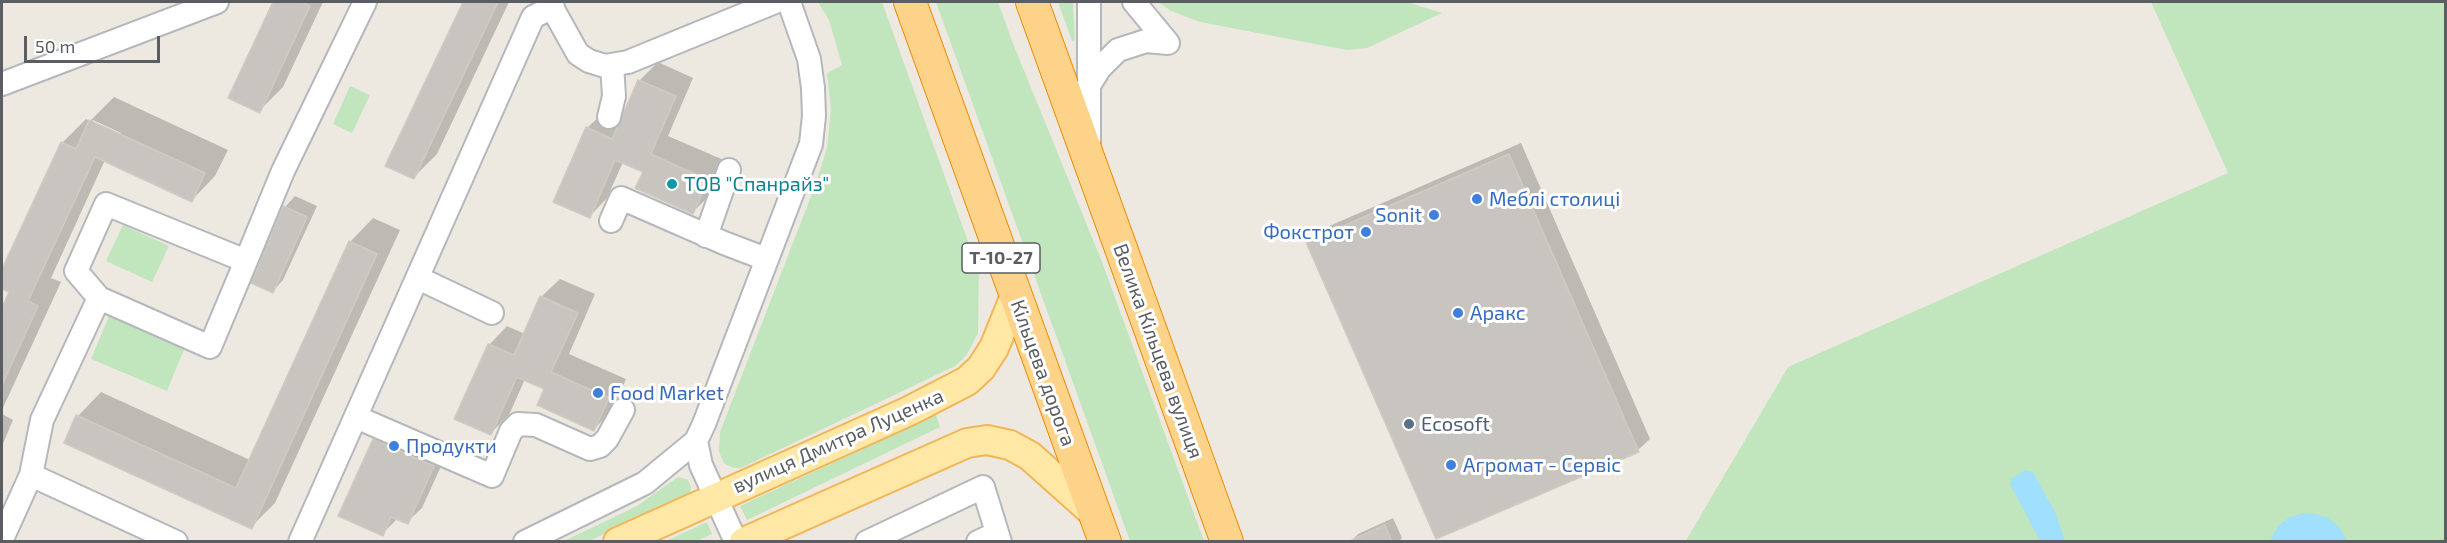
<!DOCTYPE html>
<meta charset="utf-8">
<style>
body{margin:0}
#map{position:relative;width:2447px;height:543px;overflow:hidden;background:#ede9e1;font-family:"Exo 2",sans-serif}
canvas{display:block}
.frame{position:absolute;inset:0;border:3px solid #5a5e62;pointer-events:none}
.scale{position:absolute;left:24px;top:36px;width:136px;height:27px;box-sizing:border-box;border:3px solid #5a5e62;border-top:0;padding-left:8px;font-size:18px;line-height:21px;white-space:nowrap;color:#5a5e62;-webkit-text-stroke:4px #fff;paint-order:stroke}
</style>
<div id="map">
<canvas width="2447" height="543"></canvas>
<div class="frame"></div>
<div class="scale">50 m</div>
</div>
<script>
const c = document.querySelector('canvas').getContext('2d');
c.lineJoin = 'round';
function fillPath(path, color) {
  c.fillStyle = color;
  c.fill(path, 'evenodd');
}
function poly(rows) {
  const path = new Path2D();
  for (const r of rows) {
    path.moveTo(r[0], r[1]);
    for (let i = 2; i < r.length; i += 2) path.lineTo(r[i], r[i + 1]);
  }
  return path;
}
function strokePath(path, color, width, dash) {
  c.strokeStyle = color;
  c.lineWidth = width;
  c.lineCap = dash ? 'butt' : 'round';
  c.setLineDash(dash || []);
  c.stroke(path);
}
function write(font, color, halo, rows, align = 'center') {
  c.font = font + ' "Exo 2",sans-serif';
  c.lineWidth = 6;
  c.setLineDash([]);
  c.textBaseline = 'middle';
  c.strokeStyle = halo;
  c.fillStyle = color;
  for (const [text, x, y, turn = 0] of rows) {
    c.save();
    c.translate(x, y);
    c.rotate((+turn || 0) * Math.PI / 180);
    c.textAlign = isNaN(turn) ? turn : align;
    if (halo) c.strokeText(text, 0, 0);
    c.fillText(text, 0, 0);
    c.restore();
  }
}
fillPath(poly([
 [818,2,882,2,979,272,978,333,966,356,955,366,741,468,733,468,724,463,719,452,720,432,816,183,827,148,831,110,827,73,842,65,829,20],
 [936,2,998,2,1012,41,1102,262,1204,541,1130,541],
 [1058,2,1073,2,1075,40,1072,41],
 [1158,2,1407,2,1442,13,1367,48,1347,50,1200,22,1171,11],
 [2151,2,2445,2,2445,541,1685,542,1788,367,2228,173],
 [350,86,370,95,352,133,333,124],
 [123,225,169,246,152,282,106,261],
 [109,316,185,347,167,391,91,359],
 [936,415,940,427,747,520,740,506],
 [678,477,688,480,691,487,690,494,589,541,562,542,637,506],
 [707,522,712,534,697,541,666,541]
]), '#c1e5bd');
fillPath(poly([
 [2026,470,2033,472,2056,514,2065,541,2040,541,2010,484,2012,478],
 [2303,513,2316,514,2328,518,2339,527,2347,541,2270,541,2278,526,2290,517]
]), '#a0dffe');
fillPath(poly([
 [275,2,323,2,283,87,259,111,230,98],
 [465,2,509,2,437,154,414,177,387,165],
 [658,62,693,78,668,136,726,161,711,194,693,212,645,171,623,162,607,198,589,217,587,128,606,110,623,118,640,80],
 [114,97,228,150,215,176,192,200,105,160,51,278,61,282,2,410,2,311,10,292,2,287,2,273,62,143,86,119,90,121],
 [93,120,121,133,119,135,92,123],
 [1521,143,1650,439,1638,450,1308,242,1320,230],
 [295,196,317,206,283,280,273,291,285,207],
 [373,218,400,230,275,503,251,527,78,416,101,392,250,460,350,242],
 [560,279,595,294,569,354,626,379,612,411,594,429,546,388,525,379,509,415,491,433,489,345,507,326,525,334,541,297],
 [2,414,13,420,2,446],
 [388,425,448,451,422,508,407,522,398,518,382,534,374,440],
 [1393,518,1402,538,1398,542,1350,542,1358,534]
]), '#0003');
const building = poly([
 [273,2,301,2,310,6,260,113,228,98,273,2],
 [463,2,498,2,414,179,385,166,463,2],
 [638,80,676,96,651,154,708,180,693,214,635,188,643,172,615,160,590,218,553,202,586,127,612,139,638,80],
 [89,120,205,173,192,202,95,157,28,301,38,306,2,385,2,307,9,292,2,289,2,269,61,142,76,149,89,120],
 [1509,154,1639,452,1436,539,1306,242,1509,154],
 [283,206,307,217,273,293,251,283,283,206],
 [349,241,377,254,252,529,64,443,76,415,236,488,349,241],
 [540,296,578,313,551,372,609,398,594,431,537,405,544,389,517,377,491,435,454,419,488,344,514,355,540,296],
 [373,439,434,466,408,524,391,517,383,536,338,516,373,439],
 [1385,525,1392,542,1348,542,1385,525]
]);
fillPath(building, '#c8c4bf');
strokePath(building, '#d1cac0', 1.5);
const minor = poly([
 [549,2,578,54,589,61,605,66,628,62,775,2],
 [1089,2,1089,142],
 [2,84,217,2],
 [1088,87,1100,68,1118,50,1146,41,1168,43,1134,2],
 [609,117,614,96,612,65],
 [611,221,621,198,724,243,766,259],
 [706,236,729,170],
 [246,261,106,204,76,271,99,298,210,347,246,261,283,171,365,2],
 [418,278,492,313],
 [356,417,492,476,511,431,518,424,536,425,590,449,600,446,607,439,623,410],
 [31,475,176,542],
 [2,539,31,475,42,420,99,298],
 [300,542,533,17,553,7],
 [525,542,645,483,696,441],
 [736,542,701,465,696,441,704,424,811,144,814,116,813,88,809,59,789,2],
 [867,542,983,487,1000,542],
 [978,542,997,533]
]);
const major = poly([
 [618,542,909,411,967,381,981,368,994,348,1015,296],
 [744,542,967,443,987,440,1010,445,1030,456,1095,514]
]);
const highway = poly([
 [910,2,1105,542],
 [1032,2,1227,542]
]);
strokePath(minor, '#b4b8bc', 26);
strokePath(major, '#f0b657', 32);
strokePath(highway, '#ed8b01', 34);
strokePath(minor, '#fff', 22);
strokePath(major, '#ffe7a5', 28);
strokePath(highway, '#fcd389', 32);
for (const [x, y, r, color] of [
 [672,184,6,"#0f9aa8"],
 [1477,199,6,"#3f7fe0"],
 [1434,215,6,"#3f7fe0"],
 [1366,232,6,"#3f7fe0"],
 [1458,313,6,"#3f7fe0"],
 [598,393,6,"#3f7fe0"],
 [1409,424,6,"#5c6f8a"],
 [394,446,6,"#3f7fe0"],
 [1451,465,6,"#3f7fe0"]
]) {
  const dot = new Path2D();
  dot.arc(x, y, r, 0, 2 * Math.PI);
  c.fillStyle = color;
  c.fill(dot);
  strokePath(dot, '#fff', 2);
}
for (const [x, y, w] of [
 [1001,258,78]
]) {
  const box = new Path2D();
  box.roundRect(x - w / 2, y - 15, w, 30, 4.5);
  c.fillStyle = '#fff';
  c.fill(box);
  strokePath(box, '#5a5e62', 1.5);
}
write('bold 18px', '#5a5e62', null, [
 ["Т-10-27",1001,258]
]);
write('20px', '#0d838f', '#fff', [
 ["ТОВ \"Спанрайз\"",684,184]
], 'left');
write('20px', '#366cbe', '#fff', [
 ["Меблі столиці",1489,199],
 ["Sonit",1422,215,"right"],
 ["Фокстрот",1354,232,"right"],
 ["Аракс",1470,313],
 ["Food Market",610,393],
 ["Продукти",406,446],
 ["Агромат - Сервіс",1463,465]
], 'left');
write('20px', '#5a5e62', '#fff', [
 ["Велика Кільцева вулиця",1158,351,70],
 ["Кільцева дорога",1043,373,70],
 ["вулиця Дмитра Луценка",838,441,-24]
]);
write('20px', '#4e5e75', '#fff', [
 ["Ecosoft",1421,424]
], 'left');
</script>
